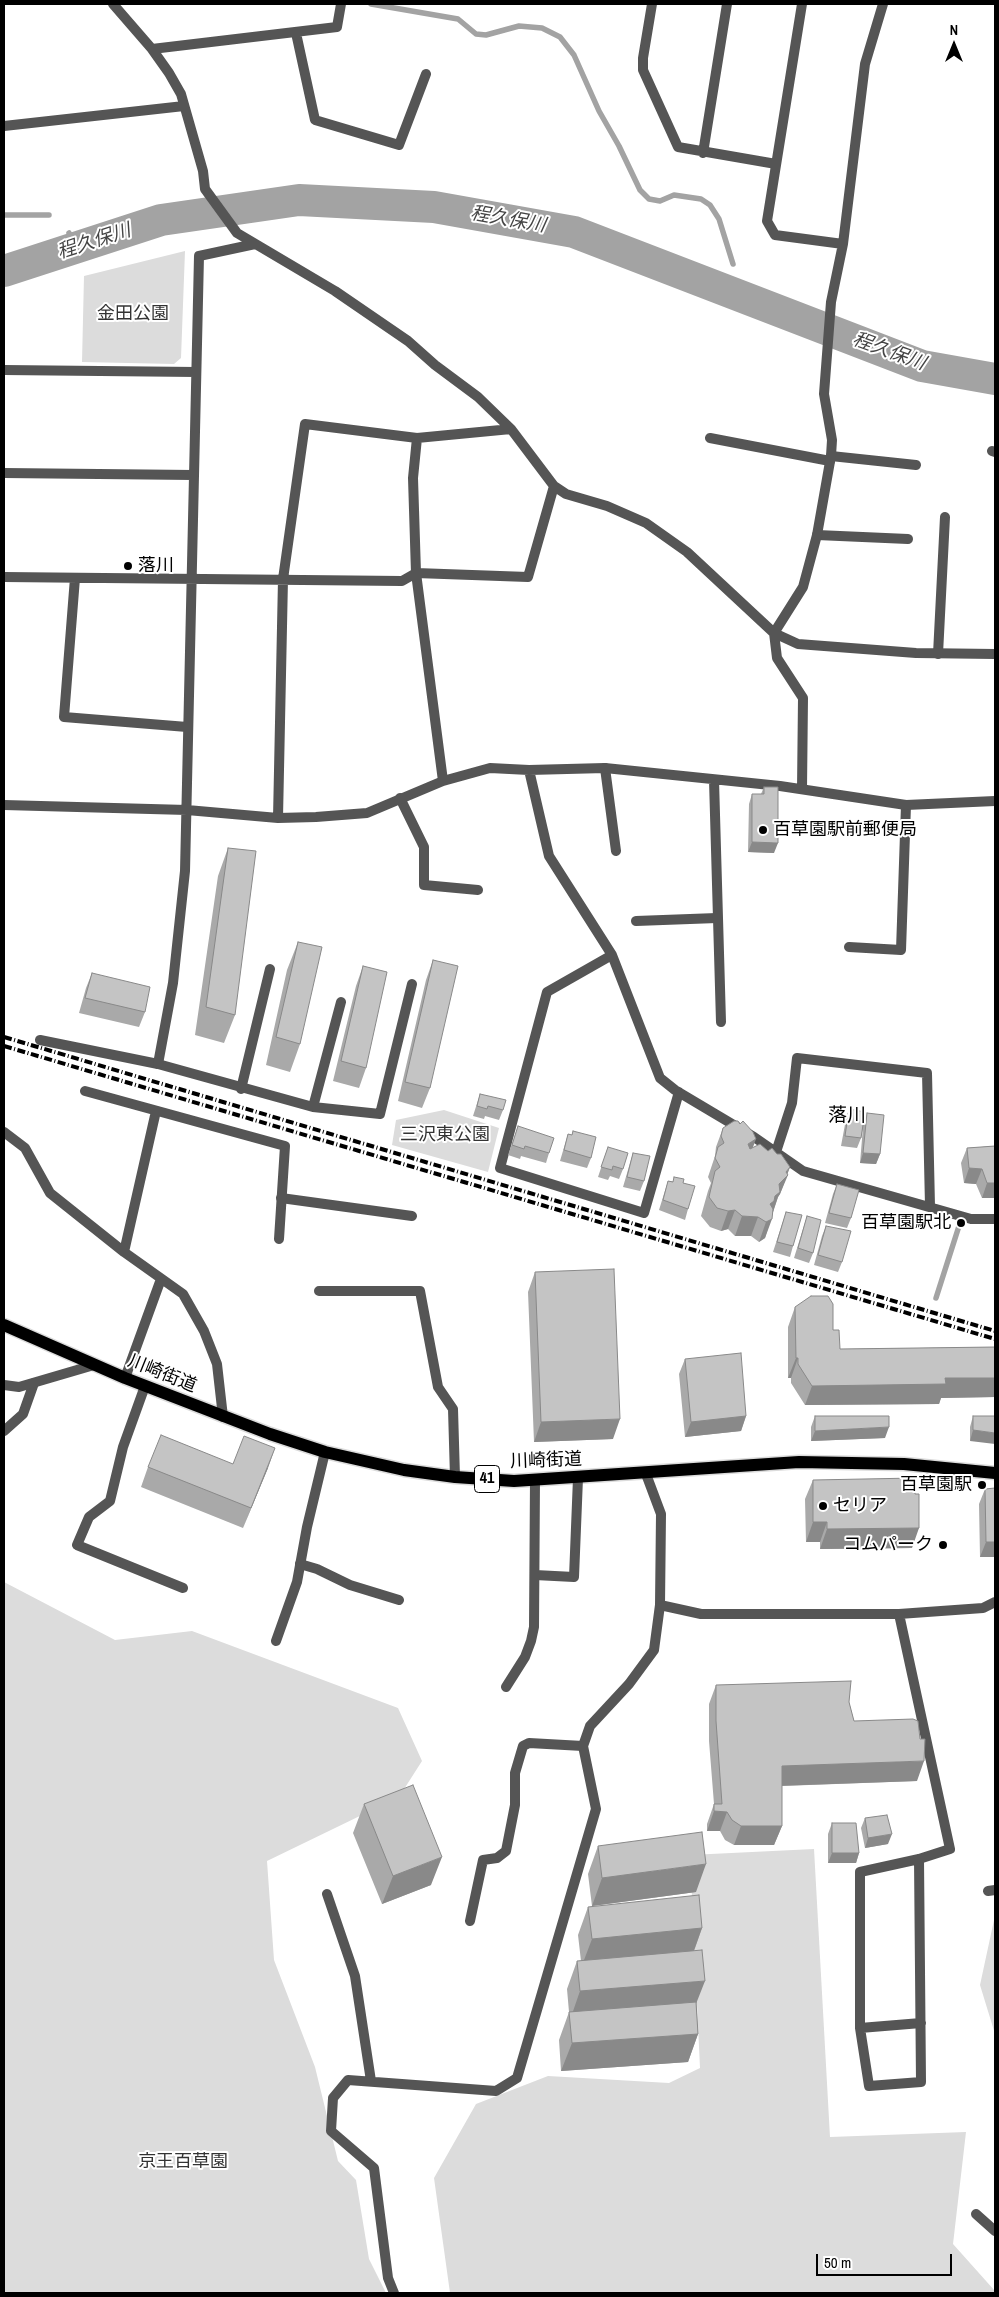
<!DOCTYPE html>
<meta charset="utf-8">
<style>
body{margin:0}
#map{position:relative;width:999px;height:2297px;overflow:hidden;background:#fff;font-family:"Archivo Narrow",sans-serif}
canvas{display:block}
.frame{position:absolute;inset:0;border:5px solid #000;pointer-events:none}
.north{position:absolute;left:929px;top:20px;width:50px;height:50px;-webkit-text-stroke:4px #fff;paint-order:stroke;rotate:0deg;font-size:14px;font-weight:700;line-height:20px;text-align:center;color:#000}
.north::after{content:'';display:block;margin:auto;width:18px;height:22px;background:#000;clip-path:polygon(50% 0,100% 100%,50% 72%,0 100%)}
.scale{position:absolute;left:816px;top:2254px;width:136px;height:22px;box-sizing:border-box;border:2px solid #000;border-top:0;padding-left:6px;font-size:15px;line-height:18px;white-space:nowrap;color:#000;-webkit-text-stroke:4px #fff;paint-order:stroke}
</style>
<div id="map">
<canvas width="999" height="2297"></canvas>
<div class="frame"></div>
<div class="north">N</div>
<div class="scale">50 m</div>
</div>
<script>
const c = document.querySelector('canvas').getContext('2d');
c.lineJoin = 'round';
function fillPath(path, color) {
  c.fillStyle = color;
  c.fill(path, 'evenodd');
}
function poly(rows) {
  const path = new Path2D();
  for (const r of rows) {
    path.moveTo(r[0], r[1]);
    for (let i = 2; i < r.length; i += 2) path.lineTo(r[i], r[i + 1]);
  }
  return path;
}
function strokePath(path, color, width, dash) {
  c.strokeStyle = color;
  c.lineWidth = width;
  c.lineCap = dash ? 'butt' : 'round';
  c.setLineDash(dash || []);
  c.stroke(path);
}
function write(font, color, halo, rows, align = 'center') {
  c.font = font + ' "Archivo Narrow","Noto Sans JP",sans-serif';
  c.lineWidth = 4;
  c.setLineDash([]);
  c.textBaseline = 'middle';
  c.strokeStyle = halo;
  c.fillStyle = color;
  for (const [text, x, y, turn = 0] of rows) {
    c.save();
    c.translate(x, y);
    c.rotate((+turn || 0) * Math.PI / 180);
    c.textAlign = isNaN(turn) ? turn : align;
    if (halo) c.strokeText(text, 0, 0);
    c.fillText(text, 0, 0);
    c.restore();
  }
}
fillPath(poly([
 [185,251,181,358,174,364,82,362,84,276],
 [444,1110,499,1128,488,1172,392,1145,396,1120],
 [4,1582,115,1640,192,1631,398,1708,422,1761,399,1797,267,1861,274,1960,315,2067,338,2161,356,2180,369,2259,386,2293,4,2293],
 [814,1849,830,2137,966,2132,953,2244,995,2291,995,2293,450,2293,434,2178,476,2104,548,2076,669,2083,700,2068,690,1855],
 [994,1920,995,1920,995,2034,980,1985]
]), '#dcdcdc');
strokePath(poly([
 [371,4,458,19,476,34,486,35,519,26,542,28,560,37,574,55,599,111,619,146,640,190,649,199,660,201,674,195,701,199,710,205,719,219,733,264],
 [4,215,49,215],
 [69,233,78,247],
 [718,286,721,278],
 [936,1298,959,1226]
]), '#a3a3a3', 5.5);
strokePath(poly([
 [4,271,161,220,299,200,434,207,574,232,922,366,995,379]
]), '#a3a3a3', 32);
const primary = poly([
 [4,1325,125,1378,270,1434,325,1452,404,1470,455,1477,514,1481,799,1462,904,1464,995,1473]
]);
strokePath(primary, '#dbdbdb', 15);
strokePath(poly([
 [710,438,830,461],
 [831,456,916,465],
 [817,535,908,539],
 [938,654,945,517],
 [605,768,616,851],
 [400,798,424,847,424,885,478,890],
 [636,921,717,918],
 [849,947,901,950,906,805],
 [40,1040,158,1064,313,1107,380,1114,412,984],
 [241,1089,270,969],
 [313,1107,341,1002],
 [281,1198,412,1216],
 [319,1291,420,1291,438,1387,453,1409,455,1477],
 [4,1431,23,1414,34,1383],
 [300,1564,317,1569,350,1585,399,1600],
 [535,1575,574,1577,578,1478],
 [506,1687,525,1657,531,1641,534,1627,535,1480],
 [470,1921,483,1860,497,1858,506,1851,515,1805,515,1773,523,1746,529,1743,583,1746]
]), '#555', 10);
strokePath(poly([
 [113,4,152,49,169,73,181,94,203,171,205,189,237,233,335,291,408,341,435,365,478,397,511,429,554,486,566,494,607,506,646,523,687,552,774,633,777,658,803,698,802,789],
 [652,4,643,58,643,70,678,147,776,164],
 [802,4,767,221,775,235,843,244],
 [883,4,865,64,843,244,831,302,824,394,832,440,831,456,817,535,803,587,774,633,798,644,916,653,995,654],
 [296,33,315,120,399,145,426,74],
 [152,49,337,27,341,4],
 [4,126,184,106],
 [703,153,727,4],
 [4,370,196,372],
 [417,438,413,478,416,573,443,781],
 [992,451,995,452],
 [4,473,193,475],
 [4,577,402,581,416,573,528,577,554,486],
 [75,578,64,717,187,727],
 [529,770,605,768,780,786,906,805,995,801],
 [714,780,721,1022],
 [4,805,187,810,278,818,316,817,367,813,443,781,490,768,529,770,549,856,612,955,660,1078,675,1090,754,1137,803,1171,971,1219,995,1219],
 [278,818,283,579,305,424,417,438,511,429],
 [612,955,547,992,500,1168,644,1213,679,1092],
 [158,1064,173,983,185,871,199,256,255,244],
 [85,1091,285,1146,279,1239],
 [156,1111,124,1252,183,1294,204,1331,217,1364,223,1417],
 [4,1132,25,1148,50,1193,124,1252],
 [776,1152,792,1103,797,1058,927,1073,930,1206],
 [125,1378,161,1279],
 [4,1385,19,1387,94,1365],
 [145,1386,123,1447,110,1501,89,1517,77,1545,183,1588],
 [660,1605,701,1614,899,1614,983,1608,995,1602],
 [899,1614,950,1849,919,1859,860,1872,860,2028,869,2086,921,2082,919,1859],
 [276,1641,297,1582,307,1527,325,1452],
 [988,1891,995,1890],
 [327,1894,355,1976,371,2081],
 [860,2028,921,2023],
 [976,2214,995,2231],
 [394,2293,388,2278,374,2168,331,2131,333,2098,348,2080,496,2091,517,2078,596,1809,583,1746,590,1726,629,1684,654,1650,660,1605,661,1514,646,1474]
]), '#555', 10);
strokePath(primary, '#000', 12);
strokePath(poly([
 [4,1037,995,1331],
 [4,1046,995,1339]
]), '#000', 4, [8, 2.5, 1, 2.5]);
fillPath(poly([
 [764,787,774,853,748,852,749,804,752,794,761,794],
 [228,848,235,1015,224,1043,195,1035,218,876],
 [298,942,300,1044,290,1072,266,1065,287,970],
 [433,960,430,1088,422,1108,398,1101,426,980],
 [363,966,366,1068,359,1088,333,1081,356,986],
 [92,973,145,1012,139,1027,79,1013,86,988],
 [480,1094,503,1110,499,1120,485,1116,484,1119,473,1116],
 [849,1109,864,1122,867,1113,880,1154,876,1164,860,1163,863,1127,861,1138,857,1148,841,1146,846,1119],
 [518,1126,549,1153,546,1163,521,1156,520,1159,508,1155],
 [723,1128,752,1148,790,1167,780,1194,778,1197,773,1212,765,1238,759,1242,751,1236,735,1236,728,1229,721,1231,710,1227,701,1216,708,1191,711,1183,708,1177,715,1156,716,1147],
 [573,1131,591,1158,587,1168,560,1161,568,1134,572,1135],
 [995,1146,995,1198,982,1198,976,1184,964,1183,961,1163,967,1148],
 [608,1147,623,1169,619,1179,610,1176,608,1180,598,1177],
 [633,1153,644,1181,640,1191,623,1187,630,1163],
 [668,1181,683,1183,688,1209,685,1220,659,1210],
 [837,1184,851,1218,847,1228,825,1223,833,1194],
 [786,1212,793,1246,790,1257,773,1252],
 [807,1216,813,1253,809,1263,794,1258],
 [826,1226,842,1262,838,1272,814,1265,822,1236],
 [535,1272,613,1439,534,1442,528,1292],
 [795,1307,833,1330,840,1349,995,1347,995,1397,941,1398,939,1404,805,1405,791,1383,791,1378,788,1378,788,1327],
 [685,1359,746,1416,741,1431,685,1437,679,1374],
 [815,1416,885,1438,811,1441,811,1427],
 [973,1416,995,1416,970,1441,970,1427],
 [233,1464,268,1468,243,1528,141,1487,148,1467],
 [813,1480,915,1494,912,1548,820,1549,820,1542,806,1542,805,1499],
 [985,1489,995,1557,980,1557,979,1504],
 [716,1685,849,1702,854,1721,917,1781,782,1786,782,1826,774,1845,734,1845,725,1840,720,1831,707,1831,707,1824,714,1804,709,1741,709,1704],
 [364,1804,431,1885,382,1904,353,1833],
 [865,1818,888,1844,865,1848,861,1828],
 [832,1823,859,1853,856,1863,828,1863,828,1834],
 [598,1846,696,1892,592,1906,588,1874],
 [588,1907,702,1928,694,1951,698,2034,688,2062,561,2071,559,2040,569,2012,567,1989,577,1961,581,1961,578,1935]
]), '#a9a9a9');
fillPath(poly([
 [752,842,778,843,774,853,748,852],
 [756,1139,749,1158,748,1144],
 [863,1153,880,1154,876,1164,860,1163],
 [790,1167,786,1177,788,1175,780,1194,778,1197,773,1212,770,1204,779,1184],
 [969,1168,982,1169,976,1184,964,1183],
 [987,1183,995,1183,995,1198,982,1198],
 [735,1210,728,1229,721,1231,728,1211],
 [742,1216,758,1217,751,1236,735,1236],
 [772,1219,765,1238,759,1242,766,1222],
 [796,1358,798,1358,791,1378,788,1378],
 [945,1378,995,1378,995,1397,941,1398,939,1404,805,1405,812,1386],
 [746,1416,741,1431,685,1437,691,1422],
 [620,1419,613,1439,534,1442,541,1422],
 [889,1427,885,1438,811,1441,815,1431],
 [973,1430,995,1433,995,1444,970,1441],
 [275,1448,268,1468,243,1528],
 [813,1522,827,1522,820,1542,806,1542],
 [919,1528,912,1548,820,1549,827,1529],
 [986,1542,995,1542,995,1557,980,1557],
 [924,1761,917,1781,775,1786,782,1766],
 [714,1811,727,1812,720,1831,707,1831],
 [741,1826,782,1826,774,1845,734,1845],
 [892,1834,888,1844,865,1848,868,1838],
 [832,1853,859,1853,856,1863,828,1863],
 [442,1857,431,1885,382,1904,393,1876],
 [706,1864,696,1892,592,1906,602,1878],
 [702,1928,692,1956,581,1968,592,1939],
 [705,1981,694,2009,570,2020,580,1991],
 [698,2034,688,2062,561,2071,572,2043]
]), '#898989');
const building = poly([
 [764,787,778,787,778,843,752,842,752,794,764,794,764,787],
 [228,848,256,851,235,1015,206,1007,228,848],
 [298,942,322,947,300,1044,276,1037,298,942],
 [433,960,458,966,430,1088,405,1082,433,960],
 [363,966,387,972,366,1068,341,1061,363,966],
 [92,973,150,987,145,1012,85,998,92,973],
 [480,1094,506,1100,503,1110,488,1106,487,1109,477,1106,480,1094],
 [849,1109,865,1112,861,1138,845,1136,849,1109],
 [867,1113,884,1115,880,1154,863,1153,867,1113],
 [734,1121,738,1121,740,1124,743,1121,753,1132,756,1139,748,1144,750,1149,760,1144,768,1151,772,1148,777,1154,781,1154,790,1167,786,1172,788,1175,779,1184,780,1192,775,1196,774,1201,770,1204,773,1209,772,1219,766,1222,758,1217,742,1216,735,1210,728,1211,717,1208,709,1197,715,1171,720,1167,715,1158,718,1147,724,1143,721,1136,723,1128,734,1121],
 [518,1126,554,1138,549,1153,525,1146,524,1149,512,1145,518,1126],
 [573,1131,596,1137,591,1158,564,1150,568,1134,572,1135,573,1131],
 [995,1146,995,1183,987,1183,982,1169,969,1168,967,1148,995,1146],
 [608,1147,628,1153,623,1169,613,1166,612,1170,601,1167,608,1147],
 [633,1153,650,1156,644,1181,627,1177,633,1153],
 [674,1177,684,1179,683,1183,695,1186,688,1209,663,1200,668,1181,673,1182,674,1177],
 [837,1184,859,1190,851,1218,829,1213,837,1184],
 [786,1212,802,1215,793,1246,777,1242,786,1212],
 [807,1216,821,1220,813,1253,798,1248,807,1216],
 [826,1226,851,1231,842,1262,818,1255,826,1226],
 [614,1269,620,1419,541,1422,535,1272,614,1269],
 [811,1296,828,1296,833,1304,833,1330,839,1330,840,1349,995,1347,995,1378,945,1378,946,1384,812,1386,798,1364,798,1358,796,1358,795,1307,811,1296],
 [741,1353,746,1416,691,1422,685,1359,741,1353],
 [815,1416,889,1416,889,1427,815,1431,815,1416],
 [973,1416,995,1416,995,1433,973,1430,973,1416],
 [161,1435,233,1464,244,1436,275,1448,251,1508,148,1467,161,1435],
 [915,1478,915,1494,919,1494,919,1528,827,1529,827,1522,813,1522,813,1480,915,1478],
 [995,1488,995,1542,986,1542,985,1489,995,1488],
 [851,1681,849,1702,854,1721,913,1719,918,1721,920,1739,925,1739,924,1761,782,1766,782,1826,741,1826,732,1820,727,1812,714,1811,714,1804,722,1804,716,1721,716,1685,851,1681],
 [413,1785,442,1857,393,1876,364,1804,413,1785],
 [887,1815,892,1834,868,1838,865,1818,887,1815],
 [832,1823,856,1823,859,1853,832,1853,832,1823],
 [702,1832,706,1864,602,1878,598,1846,702,1832],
 [699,1895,702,1928,592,1939,588,1907,699,1895],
 [702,1950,705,1981,580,1991,577,1961,702,1950],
 [696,2002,698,2034,572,2043,569,2012,696,2002]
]);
fillPath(building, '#c4c4c4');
strokePath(building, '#898989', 1);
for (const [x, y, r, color] of [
 [128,566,5,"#000"],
 [763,830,5,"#000"],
 [961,1223,5,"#000"],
 [982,1485,5,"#000"],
 [823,1506,5,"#000"],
 [943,1545,5,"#000"]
]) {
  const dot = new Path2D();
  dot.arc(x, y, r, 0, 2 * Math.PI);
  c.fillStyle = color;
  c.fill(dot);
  strokePath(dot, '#fff', 2);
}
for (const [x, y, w] of [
 [487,1479,25]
]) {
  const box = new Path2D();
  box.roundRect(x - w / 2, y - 13.5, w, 27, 4);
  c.fillStyle = '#fff';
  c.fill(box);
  strokePath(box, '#000', 1);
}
write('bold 16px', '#000', null, [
 ["41",487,1479]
]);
write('18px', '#333', '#fff', [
 ["金田公園",133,314],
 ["三沢東公園",445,1135],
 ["京王百草園",183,2162]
]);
write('18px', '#000', '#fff', [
 ["落川",138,566],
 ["百草園駅前郵便局",773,830],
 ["百草園駅北",951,1223,"right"],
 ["百草園駅",972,1485,"right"],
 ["セリア",833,1506],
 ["コムパーク",933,1545,"right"]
], 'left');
write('18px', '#000', '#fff', [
 ["川崎街道",162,1374,22],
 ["川崎街道",546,1461,-2]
]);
write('italic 19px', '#444', '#fff', [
 ["程久保川",508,220,10],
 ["程久保川",94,242,-18],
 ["程久保川",889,352,20]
]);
write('19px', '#000', '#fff', [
 ["落川",847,1116]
]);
</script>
